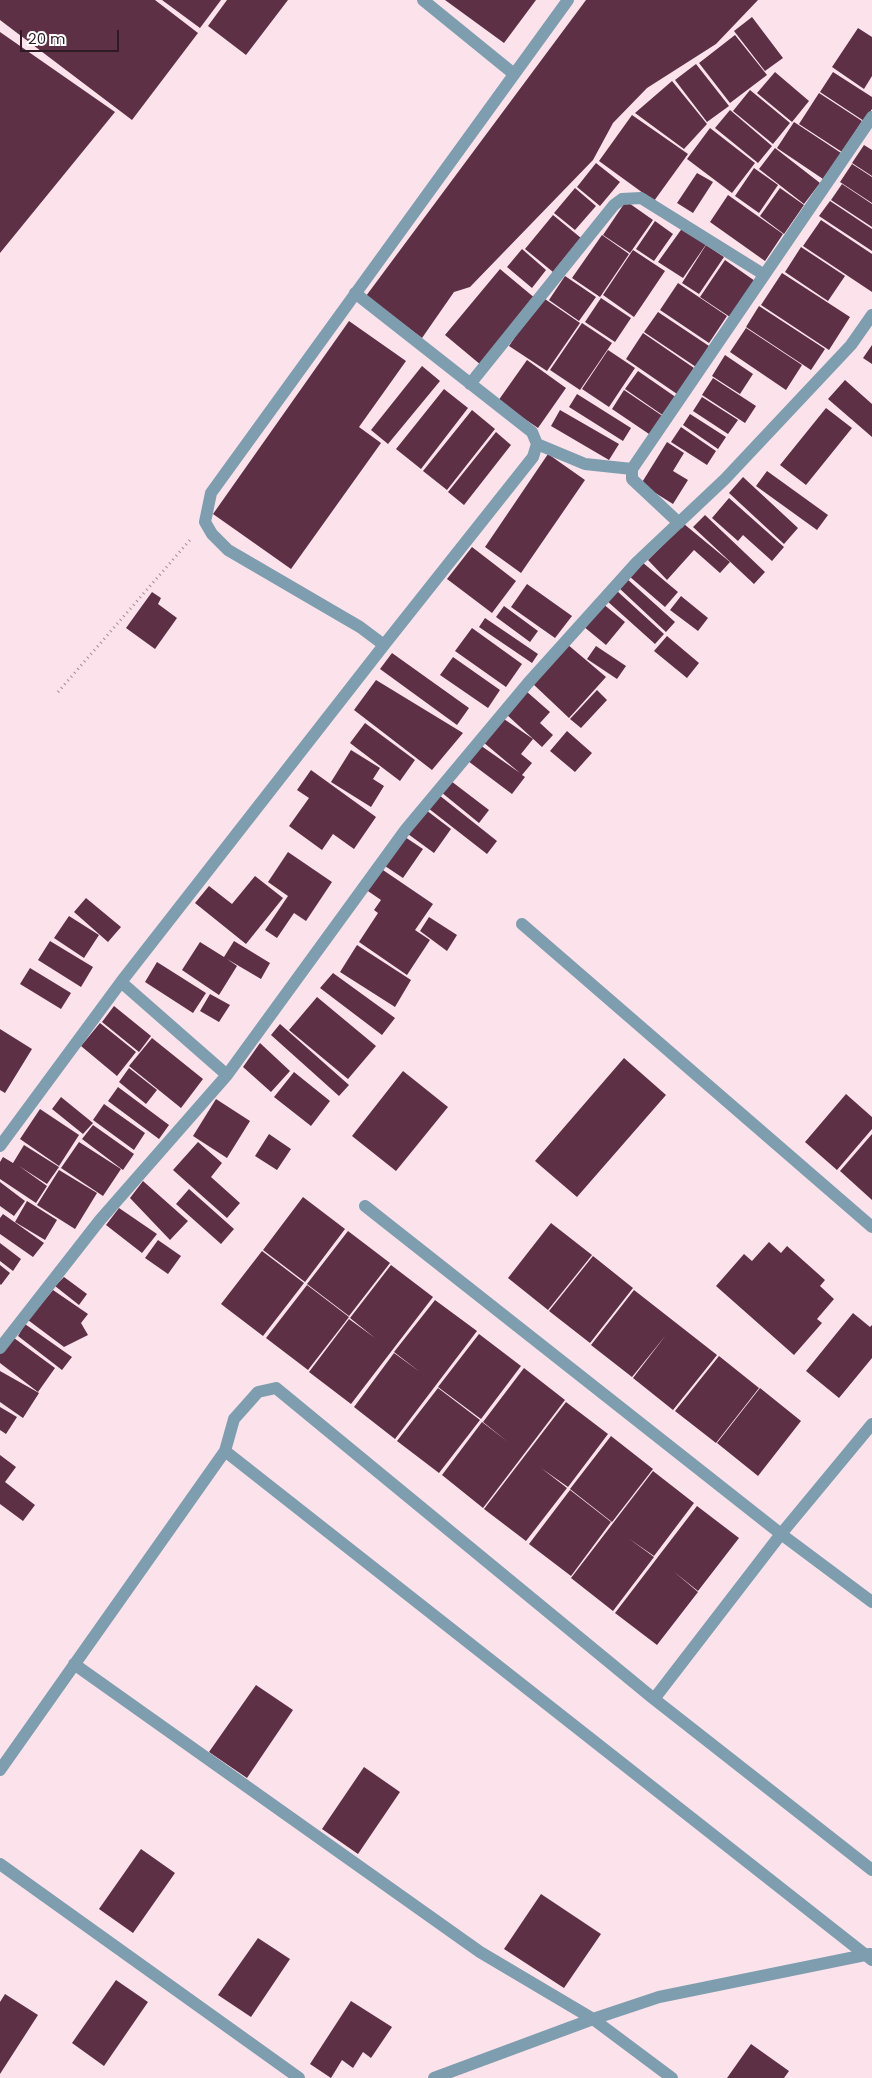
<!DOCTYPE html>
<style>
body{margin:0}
#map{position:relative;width:872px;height:2078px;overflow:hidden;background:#fbe2eb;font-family:Poppins,sans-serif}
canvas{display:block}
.scale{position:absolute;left:20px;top:30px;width:99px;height:22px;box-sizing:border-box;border:2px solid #301b24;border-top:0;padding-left:6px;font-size:15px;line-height:18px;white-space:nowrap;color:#301b24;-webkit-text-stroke:4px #fff;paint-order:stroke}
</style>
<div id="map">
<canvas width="872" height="2078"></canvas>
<div class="scale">20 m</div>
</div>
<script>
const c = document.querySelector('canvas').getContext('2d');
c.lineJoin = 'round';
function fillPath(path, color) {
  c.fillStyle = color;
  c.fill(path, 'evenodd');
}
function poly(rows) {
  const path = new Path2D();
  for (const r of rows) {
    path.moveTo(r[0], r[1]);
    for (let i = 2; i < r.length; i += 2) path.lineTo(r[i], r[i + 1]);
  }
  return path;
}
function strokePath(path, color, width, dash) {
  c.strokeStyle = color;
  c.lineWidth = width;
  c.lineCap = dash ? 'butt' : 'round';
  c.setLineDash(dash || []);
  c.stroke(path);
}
fillPath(poly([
 [0,0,155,0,198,33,132,120,0,20],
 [162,0,221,0,200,28],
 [227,0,288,0,246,55,208,26],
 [445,0,536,0,504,43],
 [586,0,758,0,716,44,647,88,613,123,593,160,470,287,454,292,422,338,366,296],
 [752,17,783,58,765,71,734,31],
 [858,28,872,37,872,76,864,89,832,67],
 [0,32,115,112,0,253],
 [735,35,767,75,730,103,699,63],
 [696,64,729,106,707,122,675,80],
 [775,72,809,101,792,122,757,93],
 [833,72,872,97,872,109,864,121,820,92],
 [672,81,707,124,684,149,635,113],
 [750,90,790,123,773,144,733,111],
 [819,93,862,121,842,152,799,124],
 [730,110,772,146,758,163,715,128],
 [632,115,688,154,654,201,599,161],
 [794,122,841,153,823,179,777,148],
 [710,128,755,163,732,193,687,159],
 [864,145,872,150,872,176,852,163],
 [775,148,820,183,804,204,759,169],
 [596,163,620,182,600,206,577,187],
 [852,164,872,177,872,203,840,182],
 [754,168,778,185,759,213,735,196],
 [697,173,713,182,693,213,677,203],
 [842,184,872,204,872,227,831,200],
 [575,188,596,206,575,230,554,213],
 [780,188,804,205,784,234,760,216],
 [728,195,783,234,765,261,710,222],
 [626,201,653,220,630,253,603,235],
 [830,201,872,229,872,251,819,216],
 [553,215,581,238,553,272,525,249],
 [821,220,872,254,872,292,803,246],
 [655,221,673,234,654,261,636,249],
 [683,227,707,243,683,278,658,262],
 [602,235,629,254,600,297,572,278],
 [706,245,724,257,699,294,682,283],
 [801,247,845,276,828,301,785,272],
 [522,249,546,270,532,288,507,267],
 [633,250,665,271,634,317,603,295],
 [725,260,755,281,730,317,700,297],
 [500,269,536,299,481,365,445,335],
 [782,273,850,317,829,350,761,305],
 [565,276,596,297,579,321,549,300],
 [678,283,727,316,709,343,660,310],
 [542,297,580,323,547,371,509,346],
 [601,298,631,318,615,342,585,322],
 [759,306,825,349,811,370,746,327],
 [658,312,709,346,696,367,644,332],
 [349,321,406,361,359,427,381,443,291,569,213,514],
 [582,323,612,343,580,390,550,370],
 [746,328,802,365,786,390,730,352],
 [643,333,694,368,677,394,626,359],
 [872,345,872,364,863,358],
 [608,350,635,368,609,407,582,389],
 [725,355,753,374,740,394,712,376],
 [527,360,566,388,538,428,498,401],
 [422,366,440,381,388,444,371,430],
 [638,371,677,398,664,416,625,389],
 [713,378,756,406,745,423,702,395],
 [845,380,872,404,872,437,828,399],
 [444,389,468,408,421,469,396,449],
 [624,390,664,417,652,436,612,409],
 [577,394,631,428,623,441,569,407],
 [702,397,738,420,728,434,693,411],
 [826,408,852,428,806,485,780,465],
 [472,410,495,429,447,490,423,471],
 [560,410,619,444,609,460,551,426],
 [690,414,726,437,718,449,683,425],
 [681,427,716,451,707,465,671,442],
 [496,432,511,445,464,505,448,492],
 [667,442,684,453,673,471,688,480,673,504,641,484],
 [548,454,585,480,521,573,485,547],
 [767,471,828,515,817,530,756,486],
 [743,477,798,528,784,544,729,493],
 [729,498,784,547,772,561,743,535,738,541,712,518],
 [705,515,765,572,754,584,693,527],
 [684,524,730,562,720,573,694,550,667,580,648,560],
 [472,547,516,581,492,613,447,579],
 [642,562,678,592,665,607,629,576],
 [626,578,675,622,666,632,619,588],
 [527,584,572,616,555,638,511,607],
 [616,590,664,634,655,644,606,600],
 [152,592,161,598,158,604,177,618,155,649,126,628],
 [681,596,708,618,698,631,670,610],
 [602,603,625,622,606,645,583,626],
 [504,606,538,631,530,642,496,617],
 [485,618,538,654,532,663,479,627],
 [472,628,522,664,506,687,455,651],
 [667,636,699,663,687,678,654,651],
 [567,644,606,677,569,718,532,683],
 [596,646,626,666,617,679,587,659],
 [392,653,469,708,457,725,380,669],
 [453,657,500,690,488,708,440,675],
 [376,680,463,733,432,770,354,710],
 [597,690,607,700,581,728,570,719],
 [526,691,550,712,540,723,553,735,542,747,506,714],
 [504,719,533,739,521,754,532,763,522,775,525,777,512,794,468,761,480,745,520,773,483,742],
 [365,723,415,760,400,781,350,743],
 [567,731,592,753,575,772,550,751],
 [351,750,380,768,373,779,384,786,371,807,331,782],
 [311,770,376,817,354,849,333,834,322,850,289,826,309,798,297,790],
 [451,781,489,810,479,823,441,792],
 [439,795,497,841,487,854,428,808],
 [426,810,451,829,434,853,408,834],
 [405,837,423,849,403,878,385,866],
 [288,852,332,882,306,921,294,913,277,938,265,930,288,896,268,882],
 [380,868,433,904,415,930,430,940,407,975,359,942,378,913,374,910,381,900,365,889],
 [255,876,283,898,246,944,195,903,209,886,232,904],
 [86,898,121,927,108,942,74,912],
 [69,916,99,935,84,958,54,938],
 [429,917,457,935,447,951,420,931],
 [50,941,93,967,81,987,38,960],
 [234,941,270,963,261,979,227,959,237,966,219,995,182,970,200,942,224,957],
 [357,945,411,980,395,1007,340,972],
 [157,962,206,993,193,1013,145,982],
 [30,968,71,993,61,1009,20,984],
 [333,973,395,1018,382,1035,320,988],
 [210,994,230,1005,219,1022,200,1011],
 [317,997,376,1046,348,1079,289,1030],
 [114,1006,151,1036,139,1052,102,1022],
 [100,1023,136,1052,117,1076,81,1046],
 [280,1024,349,1085,339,1096,271,1035],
 [0,1029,32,1049,5,1093,0,1090],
 [152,1038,203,1079,181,1108,129,1066],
 [260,1043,290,1071,271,1092,243,1067],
 [624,1058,666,1095,577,1197,535,1161],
 [129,1068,157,1090,146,1104,119,1082],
 [403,1071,448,1107,396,1171,352,1136],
 [294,1072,330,1101,311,1126,274,1097],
 [118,1087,169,1125,159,1139,108,1101],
 [846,1094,872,1117,872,1129,837,1170,805,1142],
 [61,1097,93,1123,83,1134,52,1109],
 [216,1099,250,1121,227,1158,193,1136],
 [104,1104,145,1133,134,1150,93,1120],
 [40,1109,79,1135,59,1166,20,1139],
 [93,1125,134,1154,123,1170,82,1139],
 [269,1134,291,1149,277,1170,255,1156],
 [872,1134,872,1200,840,1171],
 [79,1142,121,1169,103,1196,61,1168],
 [198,1142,222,1163,211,1177,240,1203,227,1218,173,1170],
 [24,1145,59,1167,47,1184,19,1166,47,1186,36,1203,0,1179,0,1162,3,1157,13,1163],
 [59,1170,97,1193,75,1229,37,1205],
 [143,1181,188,1221,170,1240,130,1198],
 [0,1182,25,1201,14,1216,0,1206],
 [189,1189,234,1229,221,1244,176,1204],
 [303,1197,345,1229,305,1282,263,1250],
 [27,1201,57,1220,45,1240,15,1222],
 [119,1208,157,1234,142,1253,106,1225],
 [3,1214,44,1243,33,1257,0,1234,0,1218],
 [551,1223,592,1255,548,1310,508,1278],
 [348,1231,390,1263,349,1316,307,1284],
 [158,1240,181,1256,168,1274,145,1258],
 [769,1242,781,1253,787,1246,825,1280,820,1286,834,1299,817,1319,822,1323,794,1355,716,1286,744,1254,752,1261],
 [0,1243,21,1259,13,1271,0,1261],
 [262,1251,304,1283,263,1336,221,1304],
 [593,1256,633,1288,590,1343,549,1311],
 [0,1265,10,1273,1,1285,0,1284],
 [391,1265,433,1297,351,1404,309,1372,349,1319,375,1338,350,1318],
 [64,1277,87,1294,79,1305,55,1286],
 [307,1285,349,1317,308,1370,266,1338],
 [53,1290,88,1314,81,1323,88,1335,64,1347,28,1320],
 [634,1290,717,1355,673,1410,633,1378,666,1335,632,1377,591,1345],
 [435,1300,477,1331,395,1439,354,1407,394,1353,420,1372,394,1352],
 [853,1313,870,1327,872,1325,872,1358,839,1398,806,1371],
 [25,1324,72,1357,62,1370,18,1336],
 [479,1334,521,1366,481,1419,438,1387],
 [14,1338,55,1368,38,1392,0,1363,0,1354],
 [719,1356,759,1388,716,1443,675,1411],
 [524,1368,565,1400,483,1508,442,1475,482,1422,508,1442,483,1422],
 [0,1371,39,1393,23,1418,0,1402],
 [438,1388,480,1420,439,1473,397,1441],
 [760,1388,801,1421,758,1476,717,1443],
 [566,1402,608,1434,568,1487,541,1468,567,1488,526,1541,484,1509],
 [0,1407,17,1417,6,1434,0,1430],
 [611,1436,653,1469,612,1522,570,1489],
 [0,1455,16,1467,5,1482,35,1505,23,1521,0,1504],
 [653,1471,694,1503,654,1556,628,1538,654,1557,613,1611,571,1578],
 [570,1490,611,1522,571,1576,529,1544],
 [697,1506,739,1538,698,1591,673,1571,698,1592,657,1645,615,1613],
 [256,1685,293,1710,247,1778,209,1752],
 [364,1767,400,1792,358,1854,322,1829],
 [141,1849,175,1873,133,1933,99,1909],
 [541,1894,601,1934,564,1988,504,1949],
 [258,1938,290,1959,251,2017,218,1995],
 [116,1980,148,2002,104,2066,72,2043],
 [5,1994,38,2015,0,2074,0,2002],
 [351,2001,392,2027,371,2058,363,2052,353,2068,342,2060,331,2078,310,2064],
 [751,2044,789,2071,784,2078,727,2078]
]), '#5e3045');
strokePath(poly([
 [58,692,190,540]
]), '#a48d96', 3, [1, 4]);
strokePath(poly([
 [423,0,514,74],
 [355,293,532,432,537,444,533,457,384,645],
 [470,384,614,205,622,199,641,198,763,274],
 [537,444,585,464,632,469],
 [679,523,632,479,632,469,872,117],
 [522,924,872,1227],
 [227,1075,406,829,528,683,637,562,725,479,851,345,872,315],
 [0,1146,121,982,384,645,360,627,228,550,212,534,205,522,211,493,568,0],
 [365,1206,781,1534,872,1602],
 [0,1348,100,1220,227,1075,121,982],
 [74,1664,480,1952,593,2019,672,2078],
 [654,1699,781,1534,872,1424],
 [0,1770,225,1451],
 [0,1864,299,2078],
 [872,1870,654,1699,276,1388,258,1392,234,1419,225,1451,872,1960],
 [434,2078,593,2019,659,1997,870,1954]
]), '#7e9dae', 12);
</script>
